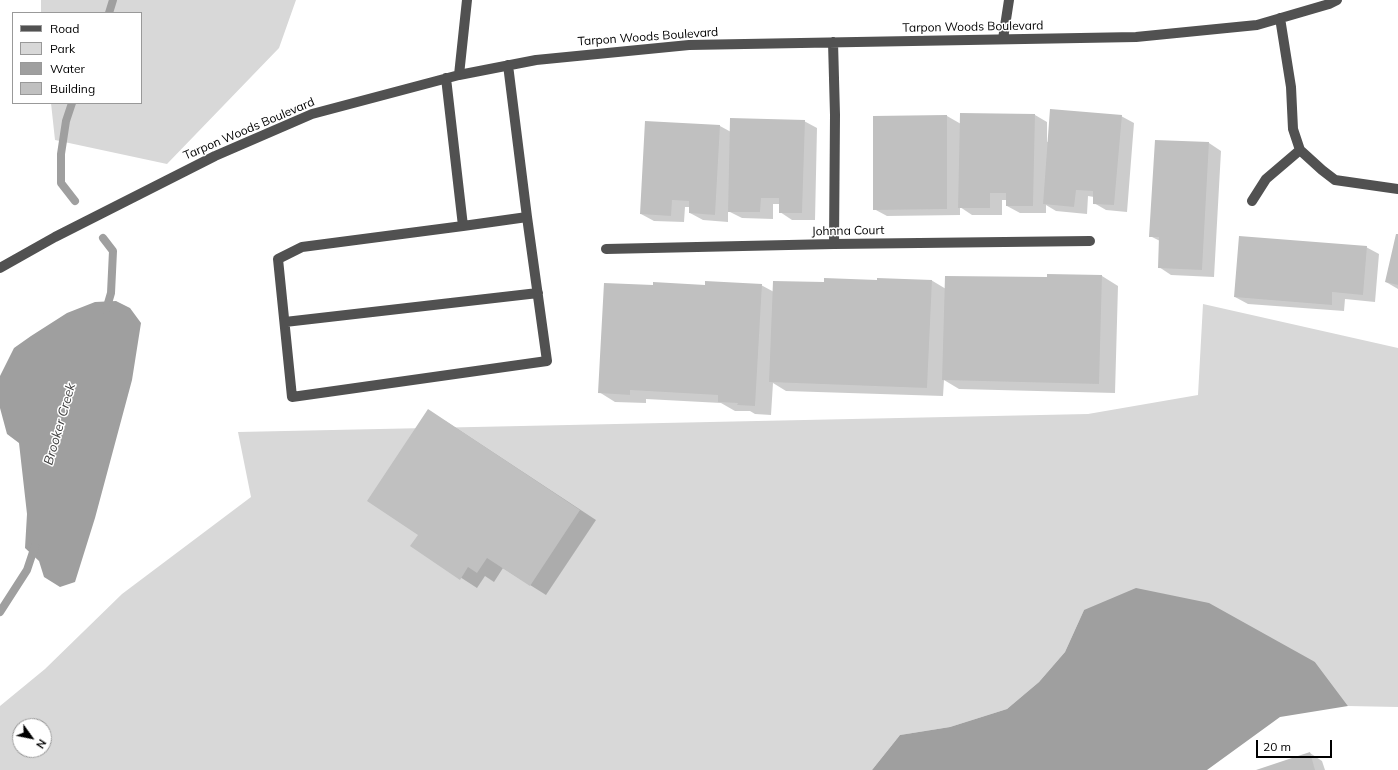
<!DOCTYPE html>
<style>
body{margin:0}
#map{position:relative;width:1398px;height:770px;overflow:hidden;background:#fff;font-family:Mulish,sans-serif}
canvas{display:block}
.legend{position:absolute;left:12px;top:12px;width:130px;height:92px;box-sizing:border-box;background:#fff;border:1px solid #999;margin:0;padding:5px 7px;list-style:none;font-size:12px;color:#000}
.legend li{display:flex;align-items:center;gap:8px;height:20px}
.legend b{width:20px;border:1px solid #999}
.north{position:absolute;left:12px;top:718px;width:40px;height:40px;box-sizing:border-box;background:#fff;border:1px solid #999;border-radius:50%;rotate:123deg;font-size:11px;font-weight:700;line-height:16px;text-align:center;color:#000}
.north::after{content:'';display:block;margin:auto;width:14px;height:18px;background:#000;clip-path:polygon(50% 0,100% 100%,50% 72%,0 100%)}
.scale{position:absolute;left:1256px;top:740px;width:76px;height:18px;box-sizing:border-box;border:2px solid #000;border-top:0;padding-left:5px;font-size:12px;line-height:14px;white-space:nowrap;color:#000;-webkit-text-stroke:3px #fff;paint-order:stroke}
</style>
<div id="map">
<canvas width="1398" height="770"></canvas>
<ul class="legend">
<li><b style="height:5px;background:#515151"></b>Road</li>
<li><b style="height:11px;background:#d8d8d8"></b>Park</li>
<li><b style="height:11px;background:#9f9f9f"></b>Water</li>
<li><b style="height:11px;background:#c0c0c0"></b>Building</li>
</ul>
<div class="north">N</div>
<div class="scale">20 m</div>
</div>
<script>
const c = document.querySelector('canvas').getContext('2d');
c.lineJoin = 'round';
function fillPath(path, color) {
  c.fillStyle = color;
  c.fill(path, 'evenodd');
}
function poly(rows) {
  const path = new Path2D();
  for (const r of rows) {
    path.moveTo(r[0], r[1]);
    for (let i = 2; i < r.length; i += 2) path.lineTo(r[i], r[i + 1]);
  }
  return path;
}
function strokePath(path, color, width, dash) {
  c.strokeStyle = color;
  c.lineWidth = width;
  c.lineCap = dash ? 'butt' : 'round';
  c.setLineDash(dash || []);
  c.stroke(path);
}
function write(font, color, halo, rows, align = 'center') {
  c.font = font + ' Mulish,sans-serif';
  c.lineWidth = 3;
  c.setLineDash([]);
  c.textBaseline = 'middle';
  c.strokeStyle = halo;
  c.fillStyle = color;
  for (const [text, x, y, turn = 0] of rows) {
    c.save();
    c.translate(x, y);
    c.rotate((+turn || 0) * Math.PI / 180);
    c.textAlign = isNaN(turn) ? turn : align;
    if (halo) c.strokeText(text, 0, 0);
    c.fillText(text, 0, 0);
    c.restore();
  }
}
fillPath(poly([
 [41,0,296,0,279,48,167,164,55,140,51,103,141,103,141,13,41,13],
 [1203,304,1398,348,1398,707,1348,706,1315,662,1084,610,1065,652,1039,682,1007,709,950,727,900,735,872,770,0,770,0,706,45,669,122,594,251,497,238,432,1088,414,1198,395],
 [20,726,44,726,44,750,20,750]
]), '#d8d8d8');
fillPath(poly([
 [116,301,130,308,141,323,132,380,95,518,75,582,60,587,44,577,39,561,25,548,27,514,19,443,7,434,0,408,0,376,14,348,31,336,67,313,95,302],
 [1136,588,1209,603,1315,662,1348,706,1280,717,1207,770,872,770,900,735,950,727,1007,709,1039,682,1065,652,1084,610]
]), '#9f9f9f');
fillPath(poly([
 [1035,115,1047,122,1047,142,1121,116,1134,123,1127,212,1106,210,1094,203,1094,197,1088,196,1087,214,1056,211,1046,205,1046,213,1020,213,1007,206,1007,200,1002,200,1002,215,972,215,960,207,960,215,887,216,874,209,947,116,961,124],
 [804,121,817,128,815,220,792,220,780,212,780,204,773,204,773,219,742,218,728,211,728,222,703,220,690,213,690,207,685,207,684,222,654,221,641,214,646,122,720,126,731,132],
 [1209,143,1221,151,1214,277,1171,275,1159,267,1160,241,1150,236],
 [1398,235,1398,289,1386,282],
 [1366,247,1379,254,1375,302,1345,299,1344,311,1248,304,1235,297],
 [1048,275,1102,276,1118,286,1115,393,959,389,944,380,943,396,786,391,773,383,771,415,755,414,750,411,735,411,721,403,646,399,646,403,615,402,599,392,653,286,761,285,774,292,825,284,878,281,931,280,946,289,1048,278],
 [444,420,596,520,546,595,503,568,494,582,485,576,477,588,412,546,420,535],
 [1310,753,1322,761,1325,770,1260,770]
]), '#0003');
strokePath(poly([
 [109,13,113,0],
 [72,103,66,121,61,154,61,183,75,201],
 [103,238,113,251,111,293,106,310],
 [0,612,27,570,35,546]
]), '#9f9f9f', 8);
fillPath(poly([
 [1050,109,1122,115,1114,205,1093,204,1093,191,1076,190,1074,207,1043,204],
 [960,113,1035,114,1033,206,1006,206,1006,193,990,193,990,208,958,208],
 [947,115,947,209,873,210,873,116],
 [730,118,805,120,802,213,779,213,779,198,761,198,760,212,728,212],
 [645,121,720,125,715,215,689,213,689,201,672,200,671,216,640,214],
 [1155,140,1209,142,1202,270,1158,268,1159,237,1149,237],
 [1396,234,1398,234,1398,285,1385,282],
 [1239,236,1367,246,1363,295,1332,292,1332,305,1234,297],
 [1047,274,1102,275,1099,384,942,380,945,276,1047,277],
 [824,278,877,280,877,278,932,280,927,388,769,382,773,281,824,282],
 [705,281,762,284,755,406,737,405,738,403,718,402,718,395,630,390,630,395,598,393,604,283,653,285,653,282,705,285],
 [428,409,580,510,530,586,487,558,477,573,468,567,460,580,410,546,418,535,367,501],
 [1310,752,1315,770,1256,770]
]), '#c0c0c0');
strokePath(poly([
 [1280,18,1291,87,1293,129,1300,150,1322,170,1335,180,1398,189],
 [1003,39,1009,0],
 [833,42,835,115,834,244],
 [459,75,467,0],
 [446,78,463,226,302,247,278,259,292,397,547,361,527,217,508,65],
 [1252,201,1266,179,1300,150],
 [463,226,527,217],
 [606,249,834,244,1090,241],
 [0,268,55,237,215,156,312,114,459,75,536,60,689,45,1136,37,1257,25,1329,4,1337,0],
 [285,322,538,293]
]), '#515151', 10);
write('12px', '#000', '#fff', [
 ["Tarpon Woods Boulevard",973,27,-1],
 ["Tarpon Woods Boulevard",648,37,-4],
 ["Tarpon Woods Boulevard",249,129,-23],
 ["Johnna Court",848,231,-1]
]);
write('italic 13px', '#404040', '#fff', [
 ["Brooker Creek",60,424,-74]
]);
</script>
